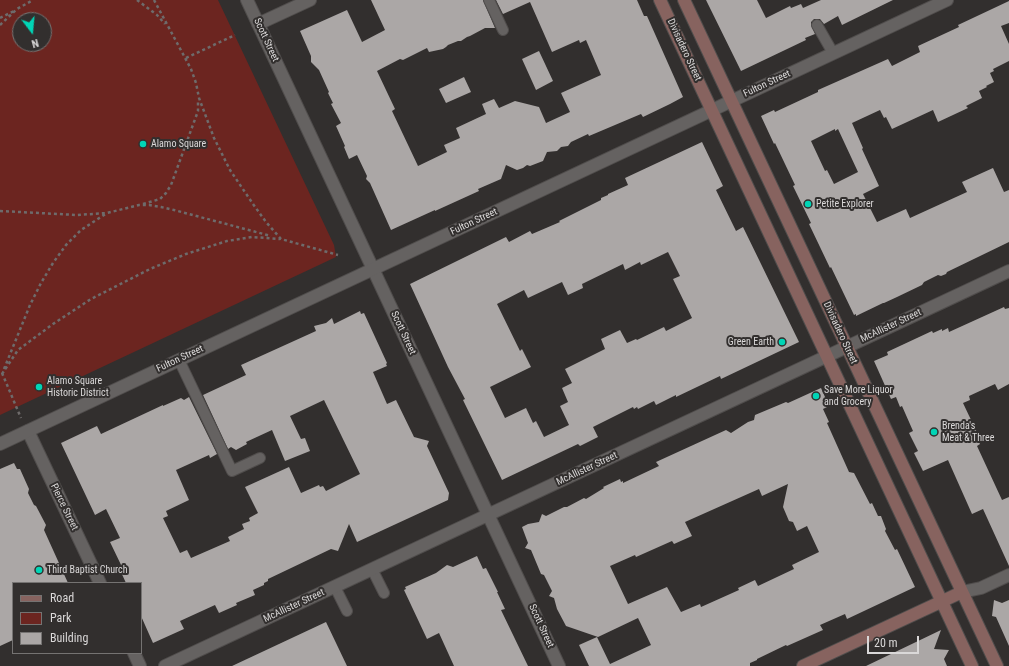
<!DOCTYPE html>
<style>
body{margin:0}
#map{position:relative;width:1009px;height:666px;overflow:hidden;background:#322f2e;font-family:"Roboto Condensed",sans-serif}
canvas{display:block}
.legend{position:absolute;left:12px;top:582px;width:130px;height:72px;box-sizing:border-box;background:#322f2e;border:1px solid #757372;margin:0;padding:5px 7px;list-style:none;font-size:12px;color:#dad8d8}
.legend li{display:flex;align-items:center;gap:8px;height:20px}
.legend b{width:20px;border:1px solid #757372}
.north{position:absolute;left:12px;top:12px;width:40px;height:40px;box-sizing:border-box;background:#322f2e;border:1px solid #757372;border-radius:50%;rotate:164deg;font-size:11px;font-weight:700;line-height:16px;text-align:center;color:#dad8d8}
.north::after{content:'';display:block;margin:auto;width:14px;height:18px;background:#01d5b6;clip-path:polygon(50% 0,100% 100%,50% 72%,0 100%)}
.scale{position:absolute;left:867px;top:636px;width:52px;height:18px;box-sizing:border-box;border:2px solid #dad8d8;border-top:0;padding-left:5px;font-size:12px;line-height:14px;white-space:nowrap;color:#dad8d8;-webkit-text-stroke:3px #322f2e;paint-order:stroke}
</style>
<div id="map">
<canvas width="1009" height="666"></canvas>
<ul class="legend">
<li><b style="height:5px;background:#87635f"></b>Road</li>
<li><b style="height:11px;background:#6c2520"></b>Park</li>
<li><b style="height:11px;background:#aba7a6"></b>Building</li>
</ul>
<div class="north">N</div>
<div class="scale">20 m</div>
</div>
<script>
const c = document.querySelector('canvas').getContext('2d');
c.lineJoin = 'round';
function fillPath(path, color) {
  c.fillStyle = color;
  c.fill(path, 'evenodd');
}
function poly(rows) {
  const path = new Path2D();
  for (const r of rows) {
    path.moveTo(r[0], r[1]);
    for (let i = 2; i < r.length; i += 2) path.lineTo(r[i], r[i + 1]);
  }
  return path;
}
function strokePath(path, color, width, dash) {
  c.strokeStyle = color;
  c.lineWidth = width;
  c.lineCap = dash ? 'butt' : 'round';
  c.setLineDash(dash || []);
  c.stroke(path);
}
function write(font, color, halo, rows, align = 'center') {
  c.font = font + ' "Roboto Condensed",sans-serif';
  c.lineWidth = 4;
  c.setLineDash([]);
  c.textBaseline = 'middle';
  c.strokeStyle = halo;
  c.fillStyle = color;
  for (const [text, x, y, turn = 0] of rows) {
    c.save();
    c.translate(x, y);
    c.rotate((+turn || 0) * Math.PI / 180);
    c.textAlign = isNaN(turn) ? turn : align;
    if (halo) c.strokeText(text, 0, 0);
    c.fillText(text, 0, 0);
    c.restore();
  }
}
fillPath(poly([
 [0,0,218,0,334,245,336,257,0,415],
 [20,20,44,20,44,44,20,44]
]), '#6c2520');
fillPath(poly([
 [371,0,483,0,495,28,485,28,470,36,467,37,461,41,458,41,448,45,446,47,443,49,429,52,427,48,403,60,400,59,377,71,395,109,392,111,418,166,447,152,444,145,460,138,456,128,486,114,482,104,494,99,499,108,515,101,539,107,546,123,570,112,561,93,601,75,586,40,580,43,579,40,552,52,530,2,503,14,496,0,637,0,644,16,647,16,683,97,670,104,643,117,641,114,589,136,588,134,571,142,568,146,561,147,557,151,547,152,543,161,530,166,527,165,523,168,517,170,506,165,501,179,478,189,479,191,435,211,435,210,391,230,370,183,366,179,367,176,357,155,349,159,344,147,345,146,336,126,341,123,331,104,333,103,328,93,329,92,319,70,311,62,311,56,300,31,347,10,362,42,385,30],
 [706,0,757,0,766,18,790,6,791,8,801,4,803,8,821,0,893,0,842,25,838,16,824,24,820,19,814,19,811,22,811,25,815,34,805,38,806,40,741,71],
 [1009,1,1009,23,1001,26,1009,44,1009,61,993,69,994,71,990,73,994,82,986,86,987,87,979,91,982,98,966,106,968,108,938,122,933,110,892,129,886,117,884,118,880,110,852,123,863,148,862,149,879,186,863,194,877,222,906,209,910,218,967,192,962,182,993,168,1004,192,1009,190,1009,242,947,272,946,274,941,276,938,275,924,282,922,285,897,297,884,303,883,303,856,316,856,314,854,315,831,267,830,268,820,247,809,224,811,223,793,186,795,185,775,143,774,144,761,116,774,110,775,112,818,92,818,90,888,59,892,66,920,52,918,46,959,27,958,25],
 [835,129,835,131,838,129,858,172,834,184,827,170,825,171,811,141],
 [539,51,553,81,536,90,522,59],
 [464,77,471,92,446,103,439,89],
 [702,142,723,186,716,190,736,231,743,227,799,342,721,379,720,376,676,397,676,395,656,405,654,401,638,409,637,407,634,409,633,407,593,427,598,437,580,446,578,444,502,480,463,400,465,399,448,367,410,284,506,237,509,242,530,231,532,234,560,222,559,221,601,200,601,198,608,195,608,194,628,185,625,178],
 [668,252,680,276,673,279,692,318,666,331,664,327,637,340,636,339,627,343,620,330,601,339,605,349,565,369,572,383,562,388,568,402,560,406,569,425,544,437,536,421,533,423,526,408,505,418,490,387,531,367,522,349,520,351,497,304,524,290,528,298,562,282,568,295,583,288,582,284,623,264,625,270,640,262,641,265],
 [1004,307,1005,309,1009,308,1009,384,998,390,995,384,969,396,970,400,963,403,981,441,979,442,980,444,977,446,1002,500,1009,497,1009,566,983,509,972,514,948,460,923,471,914,453,918,451,909,433,913,431,902,406,900,407,896,397,891,399,874,361,888,355,887,352,932,331,933,333,942,329,942,331,948,328,949,332],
 [360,311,361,314,364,313,387,363,386,364,387,366,373,372,387,404,396,400,414,437,429,441,427,446,449,493,448,500,357,542,349,524,338,551,331,549,268,579,268,581,264,583,264,585,253,590,255,595,236,603,237,605,219,613,215,605,180,621,184,629,153,643,141,616,141,583,126,583,120,570,123,569,110,542,120,538,106,509,95,515,61,443,97,426,101,434,163,405,163,406,181,398,184,400,189,397,217,454,210,458,209,455,176,470,189,500,166,511,168,516,163,518,180,553,187,550,191,558,230,541,228,537,244,529,242,524,250,521,249,518,258,513,245,487,289,467,301,493,319,485,320,487,323,486,326,491,360,474,324,400,290,416,301,439,305,438,310,451,285,461,272,430,246,442,247,444,236,450,231,447,228,449,203,395,246,375,241,365,316,331,314,326,326,323,332,318,334,324],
 [821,388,829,406,823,409,829,422,827,423,849,472,854,473,870,504,872,503,878,516,881,516,886,529,885,531,895,550,897,549,915,587,847,619,845,614,820,625,823,630,787,646,786,645,757,659,757,660,750,663,750,666,589,666,579,645,597,637,610,664,651,645,638,618,598,637,566,626,557,609,554,598,549,596,552,591,544,575,541,574,531,550,525,548,528,543,522,527,528,524,539,522,542,514,546,516,564,507,567,507,584,498,586,499,604,488,603,487,620,479,621,482,623,481,623,483,659,466,656,462,726,430,731,433,748,422,754,420,755,415,786,402,788,403],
 [788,484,783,507,789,521,793,522,797,531,807,526,819,552,792,565,794,569,758,586,755,580,738,588,739,590,701,607,700,604,681,612,667,587,628,604,610,566,635,555,636,557,672,541,674,544,692,536,685,522,759,489,762,496],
 [14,463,17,469,20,469,29,489,28,493,34,505,36,506,46,525,44,530,68,583,13,583,13,640,0,646,0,469],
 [477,556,483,569,486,568,498,592,497,592,505,609,501,610,528,666,454,666,439,633,427,639,404,590,406,589,405,587,436,573,447,565,453,567],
 [994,600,1002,603,1009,600,1009,646,996,617,992,616],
 [326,622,347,666,232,666],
 [941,630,934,649,949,650,944,659,947,666,866,666]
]), '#aba7a6');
const service = poly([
 [489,0,503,30],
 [817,25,833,53],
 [179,360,232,471,260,458],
 [372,569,384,593],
 [335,587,347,611]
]);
const minor = poly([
 [247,0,559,666],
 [258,24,310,0],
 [28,431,100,583],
 [134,653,140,666],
 [165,666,1009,271]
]);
const tertiary = poly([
 [0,444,947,0],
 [962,592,981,588,1009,575]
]);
const secondary = poly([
 [660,0,972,666],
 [684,0,997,666],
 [803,666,962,592]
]);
strokePath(service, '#504d4c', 12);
strokePath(minor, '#504d4c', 14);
strokePath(tertiary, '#504d4c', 14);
strokePath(secondary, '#504d4c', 14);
strokePath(poly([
 [137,0,157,15,165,24],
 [154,0,191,69,196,83,199,98,214,138,230,170,253,204,266,222,281,239,338,255],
 [0,18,14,11],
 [0,25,17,9,33,0],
 [186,58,235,35],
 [143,204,160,199,166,193,171,185,194,122,198,111,198,100],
 [0,211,77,215,107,213,139,205,149,205,161,207,174,210,271,236],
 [4,369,30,305,41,283,53,263,66,245,81,230,107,213],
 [2,373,21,418],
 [2,374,18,350,53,324,91,299,150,269,186,254,227,241,252,237,280,239]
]), '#6e6b6b', 2.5, [3, 3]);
strokePath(service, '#656261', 10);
strokePath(minor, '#656261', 12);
strokePath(tertiary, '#656261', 12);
strokePath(secondary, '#87635f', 12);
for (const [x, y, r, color] of [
 [143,144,4,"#01d5b6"],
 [808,204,4,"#01d5b6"],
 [782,342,4,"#01d5b6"],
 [39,387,4,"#01d5b6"],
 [816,396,4,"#01d5b6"],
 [934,432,4,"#01d5b6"],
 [39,570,4,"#01d5b6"]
]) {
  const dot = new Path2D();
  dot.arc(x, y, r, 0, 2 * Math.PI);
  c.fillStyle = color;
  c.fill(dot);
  strokePath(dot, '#322f2e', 1.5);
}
write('10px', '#dad8d8', '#322f2e', [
 ["Scott Street",266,40,65],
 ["Divisadero Street",684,50,65],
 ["Fulton Street",767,84,-25],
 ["Fulton Street",474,222,-25],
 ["McAllister Street",891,326,-25],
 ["Scott Street",403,333,65],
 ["Divisadero Street",840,333,65],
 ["Fulton Street",180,359,-25],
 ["McAllister Street",587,469,-25],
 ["Pierce Street",64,507,64],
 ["McAllister Street",294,606,-25],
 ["Scott Street",541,626,65]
]);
write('10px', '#dad8d8', '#322f2e', [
 ["Alamo Square",151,144],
 ["Petite Explorer",816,204],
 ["Green Earth",774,342,"right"],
 ["Alamo Square",47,381],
 ["Historic District",47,393],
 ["Save More Liquor",824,390],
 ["and Grocery",824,402],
 ["Brenda's",942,426],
 ["Meat & Three",942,438],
 ["Third Baptist Church",47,570]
], 'left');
</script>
